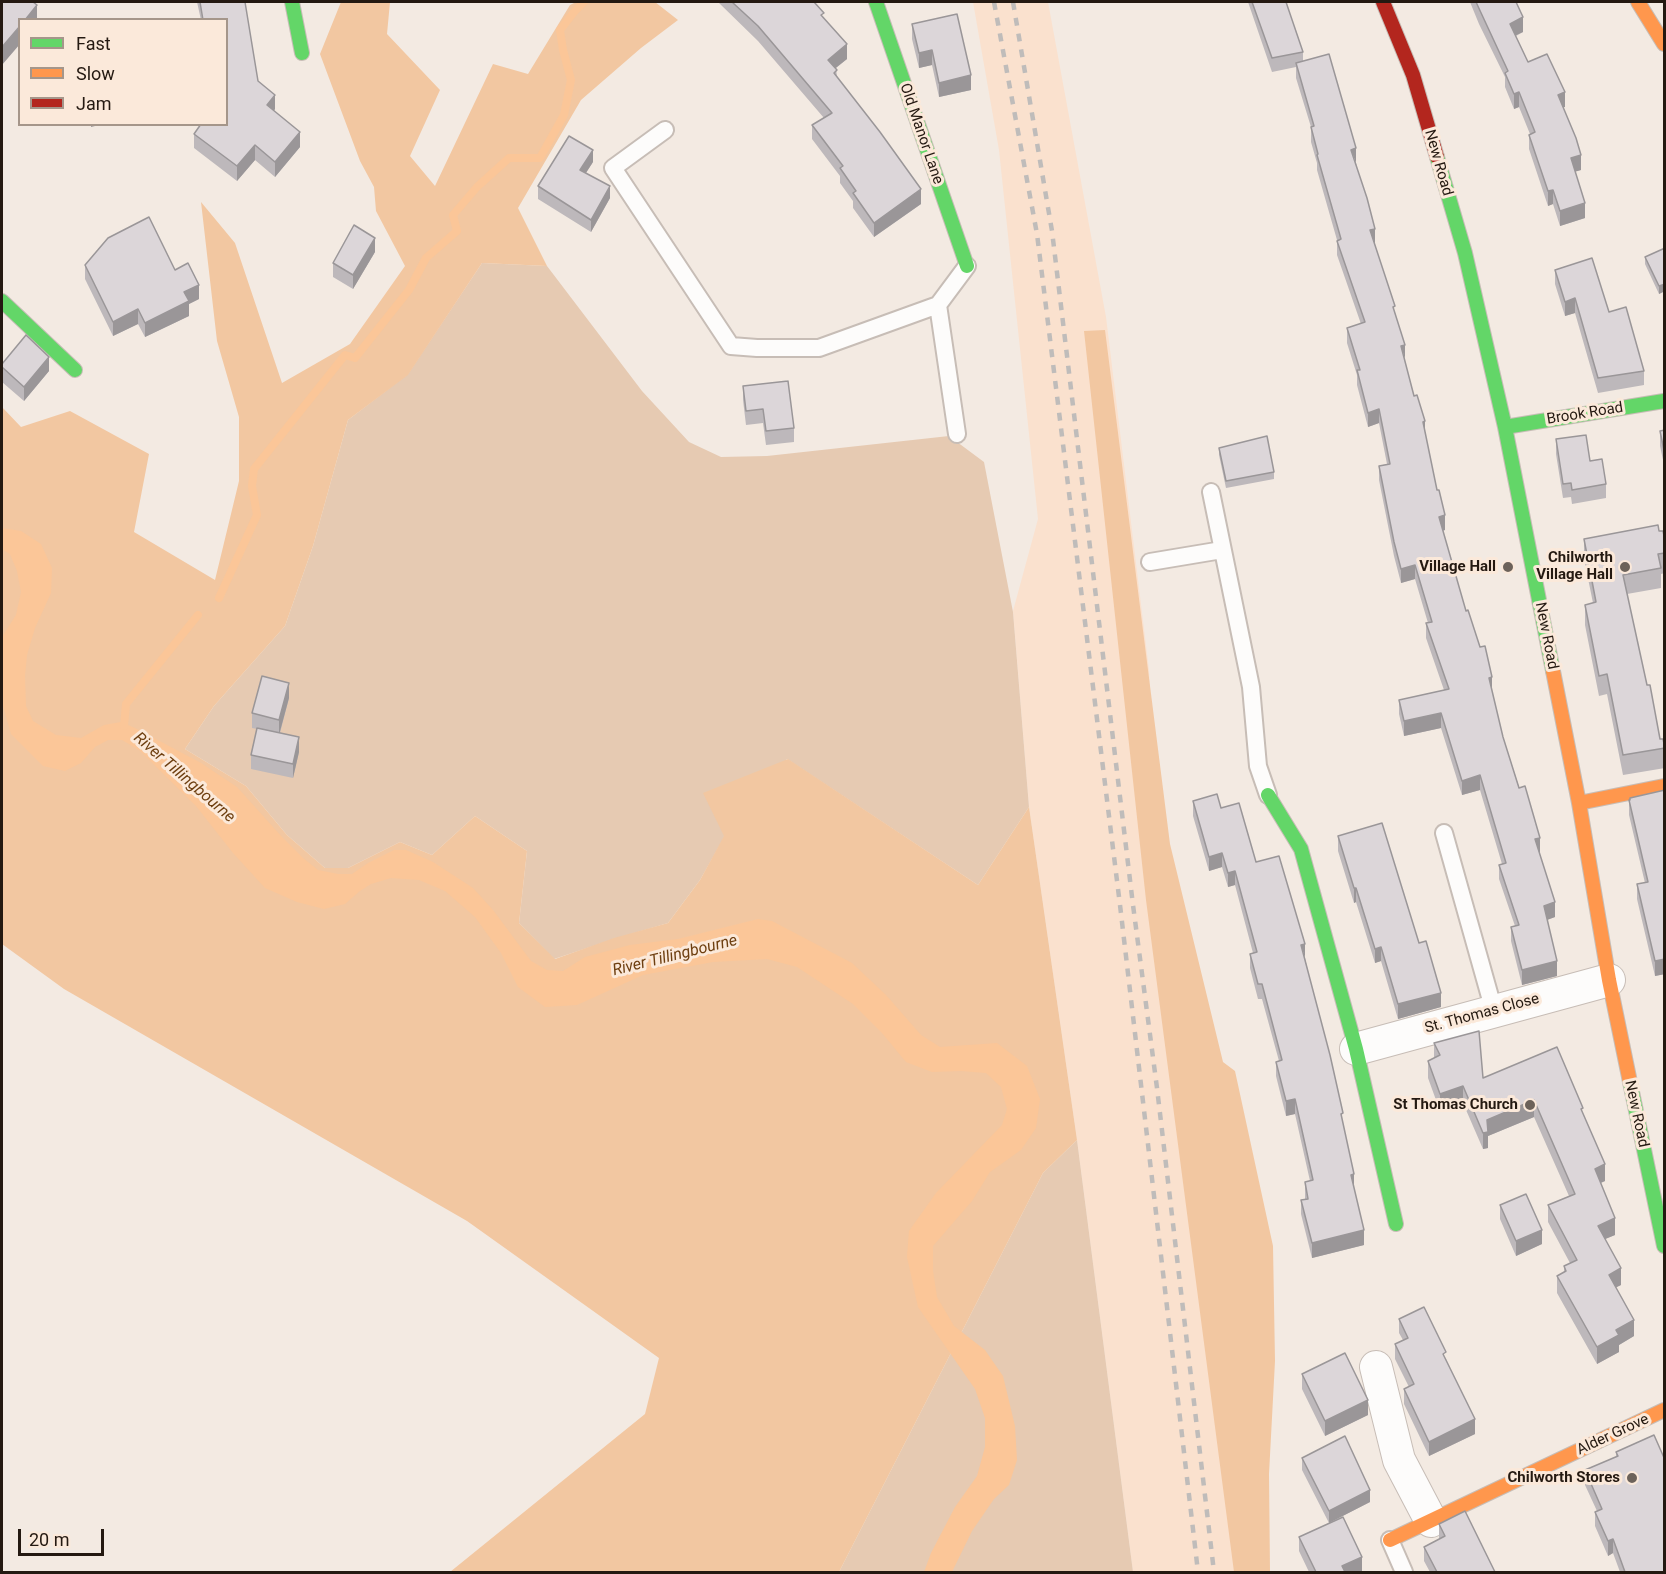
<!DOCTYPE html>
<style>
body{margin:0}
#map{position:relative;width:1666px;height:1574px;overflow:hidden;background:#f3eae2;font-family:Roboto,sans-serif}
canvas{display:block}
.frame{position:absolute;inset:0;border:3px solid #241911;pointer-events:none}
.legend{position:absolute;left:18px;top:18px;width:210px;height:108px;box-sizing:border-box;background:#fbe9da;border:2px solid #a5968a;margin:0;padding:8px 10px;list-style:none;font-size:18px;color:#241911}
.legend li{display:flex;align-items:center;gap:12px;height:30px}
.legend b{width:30px;border:2px solid #a5968a}
.scale{position:absolute;left:18px;top:1529px;width:86px;height:27px;box-sizing:border-box;border:3px solid #241911;border-top:0;padding-left:8px;font-size:18px;line-height:21px;white-space:nowrap;color:#241911;-webkit-text-stroke:4px #fbe9da;paint-order:stroke}
</style>
<div id="map">
<canvas width="1666" height="1574"></canvas>
<div class="frame"></div>
<ul class="legend">
<li><b style="height:8px;background:#63d668"></b>Fast</li>
<li><b style="height:8px;background:#ff974d"></b>Slow</li>
<li><b style="height:8px;background:#b3261e"></b>Jam</li>
</ul>
<div class="scale">20 m</div>
</div>
<script>
const c = document.querySelector('canvas').getContext('2d');
c.lineJoin = 'round';
function fillPath(path, color) {
  c.fillStyle = color;
  c.fill(path, 'evenodd');
}
function poly(rows) {
  const path = new Path2D();
  for (const r of rows) {
    path.moveTo(r[0], r[1]);
    for (let i = 2; i < r.length; i += 2) path.lineTo(r[i], r[i + 1]);
  }
  return path;
}
function strokePath(path, color, width, dash) {
  c.strokeStyle = color;
  c.lineWidth = width;
  c.lineCap = dash ? 'butt' : 'round';
  c.setLineDash(dash || []);
  c.stroke(path);
}
function write(font, color, halo, rows, align = 'center') {
  c.font = font + ' Roboto,sans-serif';
  c.lineWidth = 6;
  c.setLineDash([]);
  c.textBaseline = 'middle';
  c.strokeStyle = halo;
  c.fillStyle = color;
  for (const [text, x, y, turn = 0] of rows) {
    c.save();
    c.translate(x, y);
    c.rotate((+turn || 0) * Math.PI / 180);
    c.textAlign = isNaN(turn) ? turn : align;
    if (halo) c.strokeText(text, 0, 0);
    c.fillText(text, 0, 0);
    c.restore();
  }
}
fillPath(poly([
 [973,2,1048,2,1106,317,1149,670,1155,788,1259,1572,1133,1572,1077,1140,1029,807,1013,611,1038,519,999,150]
]), '#fae1ce');
fillPath(poly([
 [482,263,547,266,642,391,689,442,721,457,767,456,949,436,984,462,1013,612,1029,807,978,885,787,759,725,836,700,880,668,923,614,939,554,959,519,923,527,851,475,816,432,855,400,842,348,868,325,868,287,835,246,786,185,749,214,706,285,626,313,546,348,420,408,374],
 [1077,1140,1133,1572,839,1572,1043,1173]
]), '#e6cab2');
fillPath(poly([
 [341,2,390,2,387,34,440,90,410,156,435,186,493,64,528,74,570,5,576,2,655,2,678,20,641,48,581,100,518,208,547,266,482,263,408,375,348,420,313,546,285,626,214,706,185,749,246,786,287,835,325,868,348,868,400,842,432,855,475,816,527,851,519,923,555,959,614,938,668,923,700,880,724,836,703,793,788,759,978,885,1029,807,1077,1140,1043,1173,839,1572,450,1572,645,1414,659,1358,467,1221,64,989,2,944,2,407,21,427,70,411,149,454,134,532,215,580,239,481,239,417,217,341,201,202,235,243,282,383,350,344,405,266,376,211,374,187,360,161,320,54],
 [1105,330,1170,844,1223,1062,1235,1071,1273,1246,1275,1361,1269,1474,1270,1572,1234,1572,1146,900,1084,331]
]), '#f2c7a1');
fillPath(poly([
 [2,528,21,531,41,544,52,568,51,593,35,628,27,655,25,676,26,706,33,721,56,735,81,738,104,725,121,722,135,728,201,763,237,787,282,837,303,858,318,870,338,874,352,874,368,863,394,850,406,850,433,862,473,888,493,910,531,961,547,970,563,971,585,957,630,945,678,939,758,919,772,921,852,963,886,995,921,1035,940,1047,997,1043,1027,1066,1040,1099,1036,1128,1021,1150,990,1172,972,1201,933,1246,933,1271,937,1297,954,1326,985,1350,1003,1376,1015,1426,1017,1460,1009,1485,994,1499,972,1531,952,1572,924,1572,931,1553,955,1507,977,1476,985,1447,985,1418,975,1389,918,1307,907,1257,909,1231,936,1193,1002,1125,1007,1109,1001,1087,986,1073,961,1071,932,1072,906,1062,882,1033,853,1004,797,967,767,959,713,962,643,975,577,1005,545,1007,518,987,501,953,475,917,445,891,419,880,391,878,371,884,360,891,345,904,324,909,297,902,265,888,233,853,196,806,139,750,122,740,108,740,95,747,81,763,65,771,43,766,11,734,3,706,2,642,2,637,16,615,21,592,17,571,10,554,2,549]
]), '#fbc698');
strokePath(poly([
 [219,598,257,515,252,486,254,469,345,355,355,358,409,290,426,258,457,231,453,215,477,187,509,158,540,158,564,115,571,80,563,50,560,30,574,12,584,2],
 [124,726,126,704,198,615]
]), '#fbc698', 8);
const lane = poly([
 [665,130,613,168,731,346,757,348,819,348,938,305,967,266],
 [938,305,957,434],
 [1211,492,1251,687,1258,766,1268,795],
 [1150,562,1222,550],
 [1444,833,1494,1011],
 [1390,1540,1404,1572]
]);
const street = poly([
 [1356,1049,1609,980],
 [1376,1367,1399,1460,1431,1521]
]);
const fast = poly([
 [292,2,302,53],
 [876,2,967,266],
 [1437,157,1465,253,1505,427,1553,671],
 [2,301,75,370],
 [1505,427,1664,401],
 [1268,795,1301,849,1356,1049,1396,1224],
 [1630,1082,1664,1246]
]);
const slow = poly([
 [1638,2,1664,44],
 [1553,671,1579,803,1609,980,1630,1082],
 [1579,803,1664,786],
 [1390,1540,1664,1410]
]);
const jam = poly([
 [1383,2,1413,75,1437,157]
]);
strokePath(lane, '#c7bdb6', 20);
strokePath(street, '#c7bdb6', 34);
strokePath(fast, '#c7bdb6', 16);
strokePath(slow, '#c7bdb6', 16);
strokePath(jam, '#c7bdb6', 16);
strokePath(lane, '#fdfcfb', 16);
strokePath(street, '#fdfcfb', 32);
strokePath(fast, '#63d668', 14);
strokePath(slow, '#ff974d', 14);
strokePath(jam, '#b3261e', 14);
strokePath(poly([
 [994,2,1037,234,1120,905,1198,1572],
 [1013,2,1052,231,1133,905,1157,1088,1214,1572]
]), '#bfbcba', 4.5, [8, 8]);
fillPath(poly([
 [197,2,245,2,258,81,275,109,274,111,300,147,275,177,255,160,237,181,194,148,194,134,226,124,226,20,201,20],
 [719,2,814,2,847,59,836,68,837,77,921,204,874,237,853,208,853,201,840,183,840,176,812,139,812,125,824,118,758,41,719,3],
 [1248,2,1286,2,1303,52,1303,61,1356,163,1374,243,1395,315,1404,359,1425,435,1445,530,1443,531,1466,611,1492,690,1503,737,1540,852,1539,852,1555,917,1547,920,1557,976,1522,985,1511,941,1511,927,1515,926,1499,879,1499,865,1502,864,1480,790,1462,795,1441,728,1404,736,1399,714,1399,700,1444,690,1426,638,1426,623,1428,623,1415,579,1401,583,1394,556,1379,480,1379,466,1387,464,1379,423,1368,427,1357,385,1357,375,1347,343,1347,328,1361,324,1337,255,1337,240,1317,170,1317,163,1311,142,1311,127,1296,78,1296,67,1272,72],
 [1470,2,1516,2,1523,32,1516,36,1528,62,1565,107,1563,107,1581,170,1575,171,1585,218,1560,226,1553,204,1548,206,1529,149,1529,135,1530,134,1519,107,1514,109,1505,87,1505,77,1479,24],
 [912,24,971,90,939,97,932,65,919,68,912,39],
 [593,162,586,173,610,198,591,232,538,199,538,186],
 [1665,248,1665,291,1659,294,1645,264,1645,257],
 [375,252,353,289,333,277,333,263],
 [85,265,175,270,199,299,189,304,189,316,145,337,138,324,113,336,85,279],
 [1555,270,1644,371,1644,385,1598,393,1575,313,1565,316,1555,284],
 [2,364,49,371,24,401,2,382],
 [743,386,794,428,794,442,766,445,763,423,746,425,743,400],
 [1665,430,1665,469,1660,446,1660,431],
 [1556,439,1590,461,1606,484,1606,498,1572,504,1571,497,1563,498,1556,454],
 [1219,448,1274,472,1274,479,1226,488,1219,455],
 [1659,531,1665,540,1665,573,1661,574,1661,588,1627,594,1647,685,1660,739,1665,744,1665,768,1623,775,1607,694,1599,696,1585,625,1585,605,1593,603,1584,559,1584,539],
 [289,698,280,733,299,752,293,778,251,769,251,755,257,729,252,728,252,713],
 [1665,790,1665,974,1655,976,1637,899,1637,884,1645,883,1629,815,1629,800],
 [1193,801,1221,808,1256,862,1305,958,1343,1124,1364,1245,1312,1258,1301,1214,1301,1200,1305,1199,1305,1182,1310,1181,1295,1114,1286,1116,1276,1076,1276,1062,1279,1061,1262,999,1258,999,1250,968,1250,954,1253,953,1235,885,1228,887,1222,867,1209,871,1193,816],
 [1338,836,1419,943,1441,1007,1398,1019,1381,961,1375,963,1356,902,1354,903,1338,851],
 [1434,1043,1483,1078,1583,1113,1605,1181,1601,1183,1615,1235,1605,1239,1621,1285,1616,1287,1634,1336,1619,1345,1619,1352,1597,1364,1557,1293,1557,1276,1564,1272,1564,1266,1570,1263,1548,1222,1548,1205,1569,1196,1534,1117,1488,1136,1488,1148,1483,1149,1463,1103,1440,1111,1428,1078,1428,1061,1434,1058],
 [1500,1205,1542,1244,1516,1256,1500,1219],
 [1399,1319,1446,1359,1475,1434,1429,1456,1404,1404,1404,1389,1409,1387,1395,1359,1395,1344,1403,1340,1399,1333],
 [1302,1374,1368,1415,1325,1436,1302,1389],
 [1616,1452,1665,1572,1620,1572,1613,1553,1608,1556,1595,1526,1595,1512,1597,1511,1585,1485,1585,1470,1616,1457],
 [1302,1458,1370,1502,1329,1523,1302,1470],
 [1439,1524,1495,1572,1430,1572,1424,1561,1424,1547,1439,1539],
 [1299,1537,1362,1571,1360,1572,1309,1572,1299,1551]
]), '#bdb8bb');
fillPath(poly([
 [37,5,37,20,25,20],
 [1523,17,1523,32,1510,38,1510,24],
 [20,26,20,44,2,65,2,47],
 [847,44,847,59,828,74,828,60],
 [932,50,932,65,919,68,919,53],
 [971,75,971,90,939,97,939,83],
 [1519,92,1519,107,1514,109,1514,94],
 [1565,92,1565,107,1558,109,1558,95],
 [275,95,275,109,267,119,267,105],
 [91,124,103,124,91,127],
 [300,132,300,147,275,177,275,162],
 [255,145,255,160,237,181,237,166],
 [1356,148,1356,163,1351,150],
 [593,150,593,162,580,182,580,170],
 [1581,155,1581,170,1571,173,1571,158],
 [610,186,610,198,591,232,591,220],
 [921,189,921,204,874,237,874,223],
 [1553,190,1553,204,1548,206,1548,191],
 [1585,203,1585,218,1560,226,1560,211],
 [1375,229,1375,243,1370,245,1370,230],
 [375,238,375,252,353,289,353,275],
 [1665,284,1665,291,1659,294,1659,286],
 [199,285,199,299,189,304,189,316,145,337,145,323,184,292],
 [1575,298,1575,313,1565,316,1565,302],
 [138,309,138,324,113,336,113,322],
 [1405,345,1405,359,1401,346],
 [49,357,49,371,24,401,24,387],
 [1379,409,1379,423,1368,427,1368,413],
 [1425,421,1425,436,1423,422],
 [1445,515,1445,530,1439,531,1439,517],
 [1415,565,1415,579,1401,583,1401,569],
 [1492,677,1492,692,1489,678],
 [289,683,289,698,279,735,279,720],
 [1441,713,1441,728,1404,736,1404,721],
 [299,737,299,752,293,778,293,764],
 [1480,775,1480,790,1462,795,1462,781],
 [1540,838,1540,852,1535,854,1535,839],
 [1222,853,1222,867,1209,871,1209,857],
 [1235,871,1235,885,1228,887,1228,873],
 [1354,888,1356,888,1356,902,1354,903],
 [1555,902,1555,917,1544,921,1544,906],
 [1305,944,1305,958,1301,945],
 [1381,947,1381,961,1375,963,1375,949],
 [1665,959,1665,974,1655,976,1655,961],
 [1557,961,1557,976,1522,985,1522,970],
 [1441,993,1441,1007,1398,1019,1398,1004],
 [1463,1086,1463,1103,1440,1111,1440,1094],
 [1295,1099,1295,1114,1286,1116,1286,1101],
 [1534,1100,1534,1117,1488,1136,1488,1148,1483,1149,1483,1133,1487,1120],
 [1605,1164,1605,1181,1595,1185,1595,1169],
 [1354,1174,1354,1188,1351,1175],
 [1615,1218,1615,1235,1598,1242,1598,1226],
 [1364,1230,1364,1245,1312,1258,1312,1243],
 [1542,1230,1542,1244,1516,1256,1516,1241],
 [1621,1268,1621,1285,1609,1291,1609,1275],
 [1634,1320,1634,1336,1619,1345,1619,1352,1597,1364,1597,1347,1616,1330],
 [1368,1400,1368,1415,1325,1436,1325,1421],
 [1475,1419,1475,1434,1429,1456,1429,1442],
 [1370,1490,1370,1502,1329,1523,1329,1511],
 [1613,1539,1613,1553,1608,1556,1608,1541],
 [1362,1557,1362,1571,1360,1572,1342,1572,1342,1566]
]), '#9a9698');
const building = poly([
 [2,2,33,2,37,5,25,20,20,20,20,26,2,47,2,2],
 [200,2,245,2,258,81,275,95,267,105,300,132,275,162,255,145,237,166,194,134,201,124,226,124,226,20,203,20,200,2],
 [732,2,814,2,824,13,821,15,847,44,828,60,837,70,834,73,880,132,921,189,874,223,853,193,856,191,840,168,843,166,812,125,832,113,758,26,732,2],
 [1252,2,1286,2,1303,52,1272,58,1252,2],
 [1476,2,1516,2,1523,17,1510,24,1528,62,1547,54,1565,92,1558,95,1576,138,1581,155,1571,158,1585,203,1560,211,1553,190,1548,191,1529,135,1535,132,1519,92,1514,94,1505,73,1508,71,1476,2],
 [957,14,971,75,939,83,932,50,919,53,912,24,957,14],
 [1329,54,1356,148,1351,150,1367,198,1375,229,1370,230,1395,306,1393,307,1405,345,1401,346,1414,396,1417,395,1425,421,1423,422,1437,490,1439,490,1445,515,1439,517,1466,611,1468,610,1480,647,1485,646,1492,677,1489,678,1503,737,1519,788,1525,786,1540,838,1535,839,1555,902,1544,906,1557,961,1522,970,1511,927,1519,925,1499,865,1506,863,1480,775,1462,781,1441,713,1404,721,1399,700,1449,689,1426,623,1432,622,1415,565,1401,569,1394,542,1379,466,1390,464,1379,409,1368,413,1357,370,1360,370,1347,328,1365,322,1337,241,1341,239,1317,155,1318,154,1311,127,1314,126,1296,63,1329,54],
 [569,136,593,150,580,170,610,186,591,220,538,186,569,136],
 [149,217,175,270,188,263,199,285,184,292,189,301,145,323,138,309,113,322,85,265,108,238,149,217],
 [354,225,375,238,353,275,333,263,354,225],
 [1665,248,1665,284,1659,286,1645,257,1665,248],
 [1592,258,1609,312,1626,307,1644,371,1598,378,1575,298,1565,302,1555,270,1592,258],
 [26,335,49,357,24,387,2,367,2,364,26,335],
 [788,381,794,428,766,431,763,409,746,411,743,386,788,381],
 [1665,430,1665,455,1660,431,1665,430],
 [1586,435,1590,461,1602,459,1606,484,1572,490,1571,483,1563,484,1556,439,1586,435],
 [1267,436,1274,472,1226,481,1219,448,1267,436],
 [1658,525,1659,531,1663,531,1665,540,1665,553,1658,554,1661,568,1623,575,1647,685,1650,685,1660,739,1663,739,1665,748,1623,755,1607,674,1599,676,1585,605,1596,602,1584,539,1658,525],
 [262,676,289,683,279,720,252,713,262,676],
 [257,728,299,737,293,764,251,755,257,728],
 [1665,790,1665,959,1655,961,1637,884,1648,882,1629,800,1630,800,1630,798,1665,790],
 [1217,794,1221,808,1239,803,1256,862,1279,856,1305,944,1301,945,1330,1055,1343,1113,1341,1114,1354,1174,1351,1175,1364,1230,1312,1243,1301,1200,1308,1199,1305,1182,1313,1180,1295,1099,1286,1101,1276,1062,1282,1060,1262,984,1258,984,1250,954,1257,952,1235,871,1228,873,1222,853,1209,857,1193,801,1217,794],
 [1382,823,1419,943,1426,941,1441,993,1398,1004,1381,947,1375,949,1356,888,1354,888,1338,836,1382,823],
 [1479,1031,1483,1078,1557,1047,1583,1108,1581,1109,1605,1164,1595,1169,1615,1218,1598,1226,1621,1268,1609,1275,1634,1320,1616,1330,1619,1335,1597,1347,1557,1276,1566,1271,1564,1266,1577,1260,1548,1205,1575,1194,1534,1100,1487,1120,1488,1132,1483,1133,1463,1086,1440,1094,1428,1061,1440,1055,1434,1043,1479,1031],
 [1526,1194,1542,1230,1516,1241,1500,1205,1526,1194],
 [1424,1307,1446,1352,1443,1354,1475,1419,1429,1442,1404,1389,1414,1384,1395,1344,1408,1338,1399,1319,1424,1307],
 [1345,1353,1368,1400,1325,1421,1302,1374,1345,1353],
 [1654,1435,1665,1460,1665,1572,1625,1572,1613,1539,1608,1541,1595,1512,1602,1509,1585,1470,1618,1456,1616,1452,1654,1435],
 [1345,1436,1370,1490,1329,1511,1302,1458,1345,1436],
 [1465,1511,1495,1572,1437,1572,1424,1547,1445,1536,1439,1524,1465,1511],
 [1343,1517,1362,1557,1342,1566,1345,1572,1316,1572,1299,1537,1343,1517]
]);
fillPath(building, '#dcd6d9');
strokePath(building, '#9a9698', 1.5);
for (const [x, y, r, color] of [
 [1508,567,6,"#6c625a"],
 [1625,567,6,"#6c625a"],
 [1530,1105,6,"#6c625a"],
 [1632,1478,6,"#6c625a"]
]) {
  const dot = new Path2D();
  dot.arc(x, y, r, 0, 2 * Math.PI);
  c.fillStyle = color;
  c.fill(dot);
  strokePath(dot, '#fbe9da', 2);
}
write('15px', '#241911', '#fbe9da', [
 ["Old Manor Lane",921,134,71],
 ["New Road",1438,163,74],
 ["Brook Road",1585,414,-9],
 ["New Road",1546,636,79],
 ["St. Thomas Close",1482,1014,-15],
 ["New Road",1636,1114,78],
 ["Alder Grove",1613,1435,-25]
]);
write('bold 15px', '#241911', '#fbe9da', [
 ["Chilworth",1613,558],
 ["Village Hall",1613,575],
 ["Village Hall",1496,567],
 ["St Thomas Church",1518,1105],
 ["Chilworth Stores",1620,1478]
], 'right');
write('italic 16px', '#6e3f10', '#fbe9da', [
 ["River Tillingbourne",184,778,41],
 ["River Tillingbourne",675,956,-14]
]);
</script>
